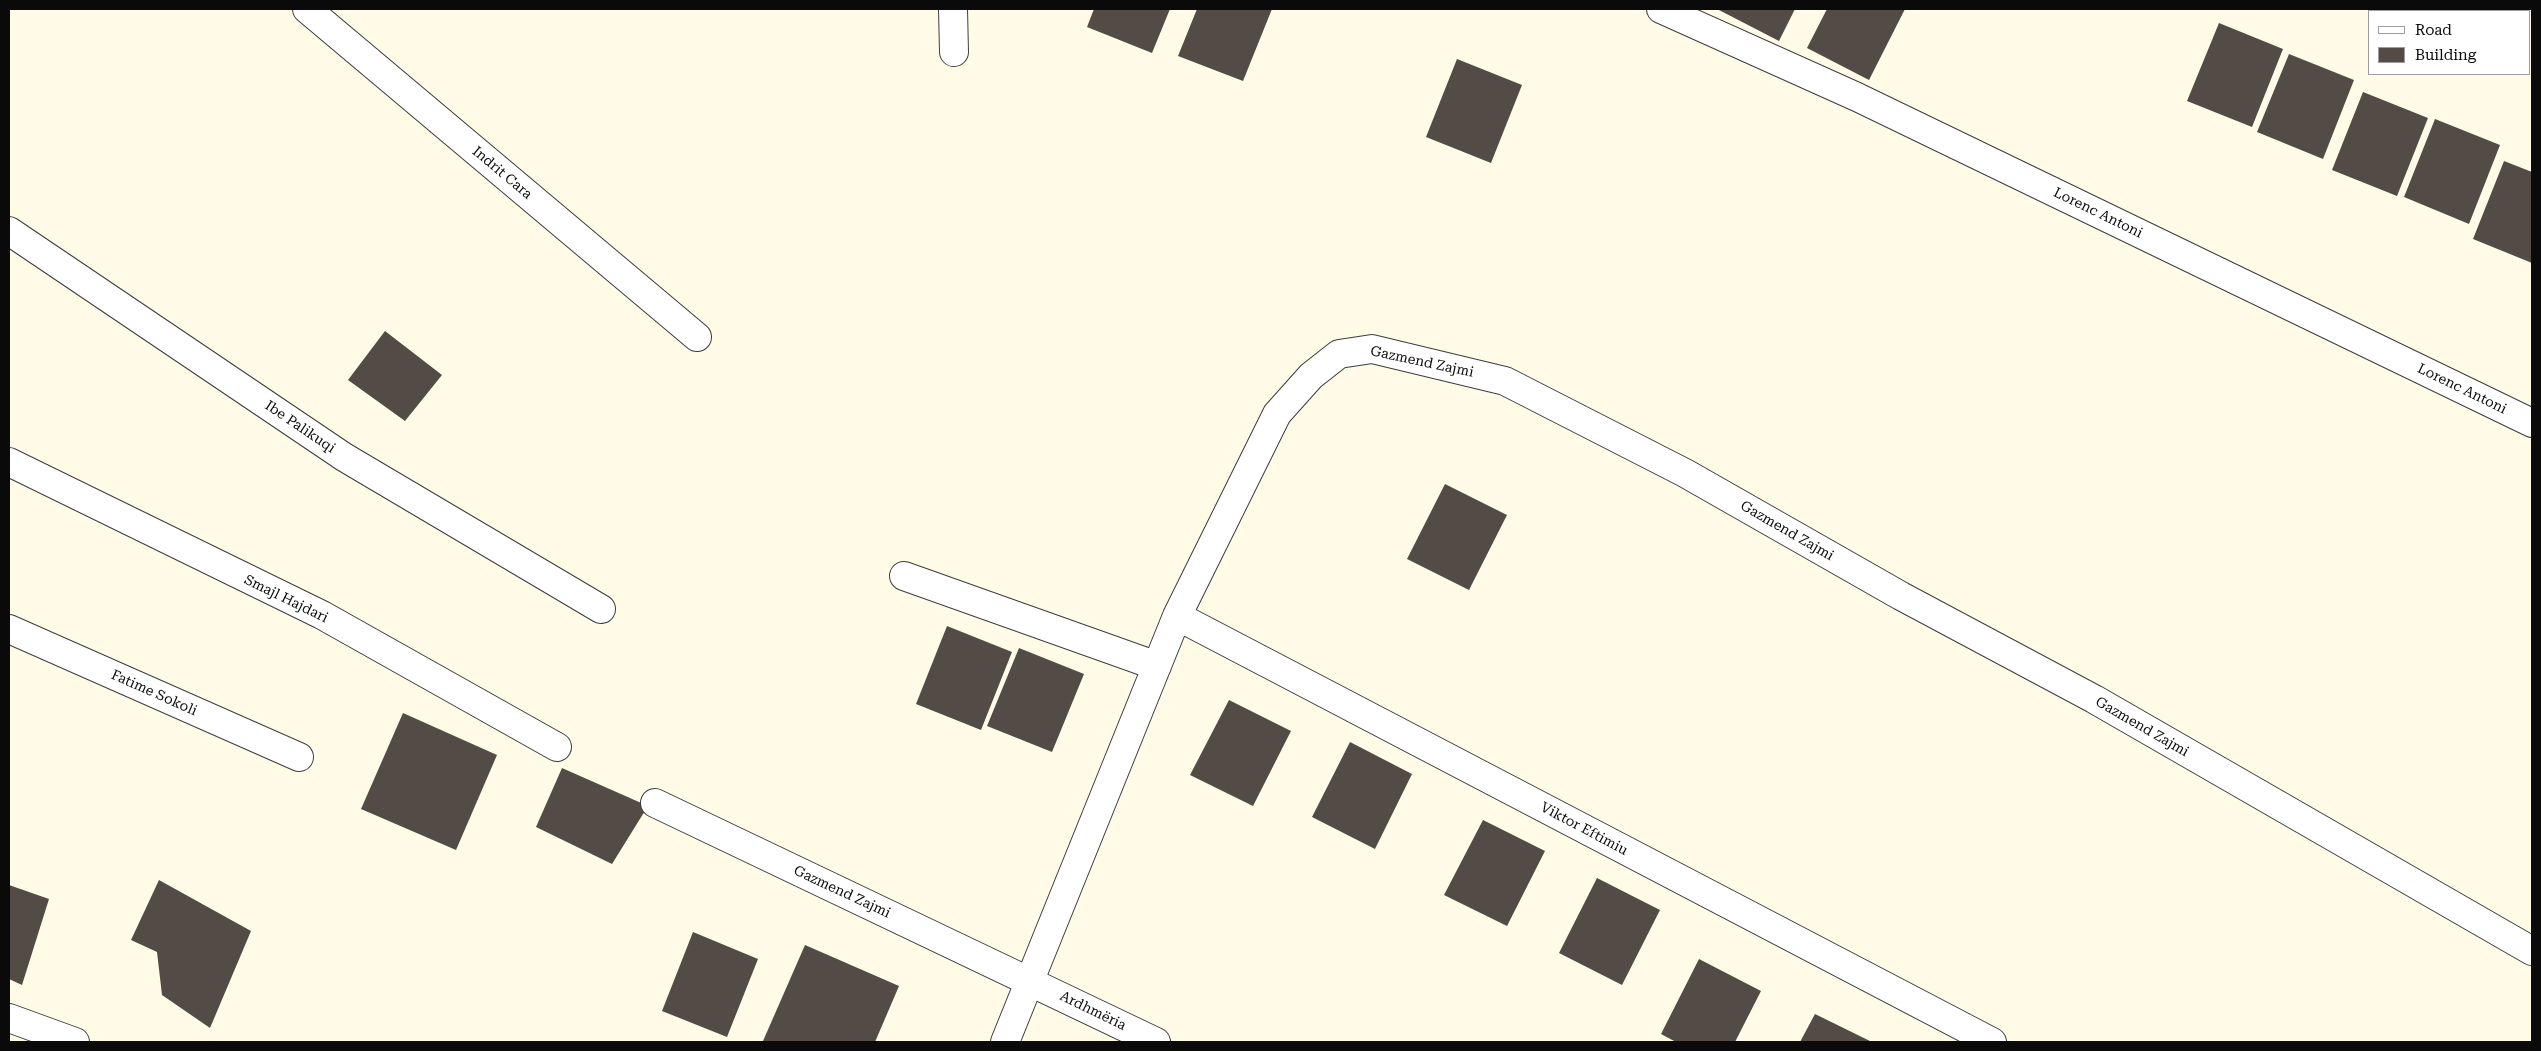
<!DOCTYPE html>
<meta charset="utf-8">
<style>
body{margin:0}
#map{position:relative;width:2541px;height:1051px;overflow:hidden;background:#fffbe7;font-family:"Roboto Serif",serif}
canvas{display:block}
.frame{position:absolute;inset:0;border:10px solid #0a0a0a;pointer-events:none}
.legend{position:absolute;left:2368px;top:10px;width:162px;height:65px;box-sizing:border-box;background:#fff;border:1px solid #9d9d9d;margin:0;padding:6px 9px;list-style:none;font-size:15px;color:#0a0a0a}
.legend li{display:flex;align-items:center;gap:10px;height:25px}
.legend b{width:25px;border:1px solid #9d9d9d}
</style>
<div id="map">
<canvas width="2541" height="1051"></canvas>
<div class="frame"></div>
<ul class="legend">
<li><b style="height:6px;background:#fff"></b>Road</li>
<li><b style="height:14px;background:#534c46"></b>Building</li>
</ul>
</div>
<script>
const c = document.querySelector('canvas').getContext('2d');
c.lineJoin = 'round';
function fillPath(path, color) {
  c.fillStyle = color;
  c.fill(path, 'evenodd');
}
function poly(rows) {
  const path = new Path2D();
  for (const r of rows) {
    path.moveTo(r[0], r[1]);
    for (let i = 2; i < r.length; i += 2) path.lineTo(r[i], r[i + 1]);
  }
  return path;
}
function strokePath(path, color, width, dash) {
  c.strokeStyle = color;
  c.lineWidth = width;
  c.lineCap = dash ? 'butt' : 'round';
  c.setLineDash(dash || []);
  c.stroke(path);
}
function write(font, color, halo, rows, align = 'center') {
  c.font = font + ' "Roboto Serif",serif';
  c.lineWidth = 5;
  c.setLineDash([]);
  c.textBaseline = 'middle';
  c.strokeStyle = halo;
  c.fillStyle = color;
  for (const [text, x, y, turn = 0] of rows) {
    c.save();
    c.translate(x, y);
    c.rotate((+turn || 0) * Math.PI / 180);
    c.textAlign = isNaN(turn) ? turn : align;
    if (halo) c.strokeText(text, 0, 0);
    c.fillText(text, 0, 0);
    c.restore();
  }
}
fillPath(poly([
 [1094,9,1170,9,1152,53,1087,27],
 [1197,9,1272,9,1243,81,1178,56],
 [1717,9,1795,9,1779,41],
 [1827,9,1905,9,1869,80,1807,48],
 [2219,23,2283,49,2252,127,2187,101],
 [2289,54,2354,80,2323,159,2257,132],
 [1457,59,1522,85,1491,163,1426,137],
 [2363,92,2428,118,2397,196,2332,170],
 [2435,119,2500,145,2469,224,2404,197],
 [2504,161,2532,172,2532,263,2473,239],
 [385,331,442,375,405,421,348,380],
 [1445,484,1507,515,1469,590,1407,559],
 [947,626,1012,652,981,730,916,704],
 [1019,648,1084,674,1052,752,987,726],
 [1229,700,1291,731,1253,806,1190,775],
 [403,713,497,755,456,850,361,809],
 [1350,742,1412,774,1375,849,1312,817],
 [562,768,648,806,612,864,536,827],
 [1483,820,1545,851,1507,926,1444,895],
 [1597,878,1660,910,1622,985,1559,953],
 [159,880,251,931,210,1028,162,995,157,952,131,940],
 [9,885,49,899,22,985,9,979],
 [693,932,758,959,727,1037,662,1011],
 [805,945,899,986,875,1042,763,1041],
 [1699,959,1761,991,1735,1042,1676,1042,1661,1034],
 [1815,1014,1872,1042,1800,1042]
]), '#534c46');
const minor = poly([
 [307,9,697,337],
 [953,9,954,52],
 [1661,9,1857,97,2532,423],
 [9,231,344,457,601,609],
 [9,462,322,615,557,747],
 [904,576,1157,666],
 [1177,616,1992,1042],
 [9,629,299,757],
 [655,803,1156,1042],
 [9,1018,75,1042],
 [1005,1042,1177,616,1277,414,1311,376,1339,354,1372,349,1505,381,1685,473,1901,596,2094,699,2532,951]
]);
strokePath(minor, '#3d3d3d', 30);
strokePath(minor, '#fff', 28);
write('14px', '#0a0a0a', '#fff', [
 ["Indrit Cara",502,173,40],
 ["Lorenc Antoni",2098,213,26],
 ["Gazmend Zajmi",1422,362,12],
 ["Lorenc Antoni",2462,389,26],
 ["Ibe Palikuqi",300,427,34],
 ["Gazmend Zajmi",1787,531,30],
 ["Smajl Hajdari",286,599,26],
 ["Fatime Sokoli",154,693,24],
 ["Gazmend Zajmi",2142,727,30],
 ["Viktor Eftimiu",1584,829,28],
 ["Gazmend Zajmi",842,892,25],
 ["Ardhmëria",1093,1011,26]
]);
</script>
